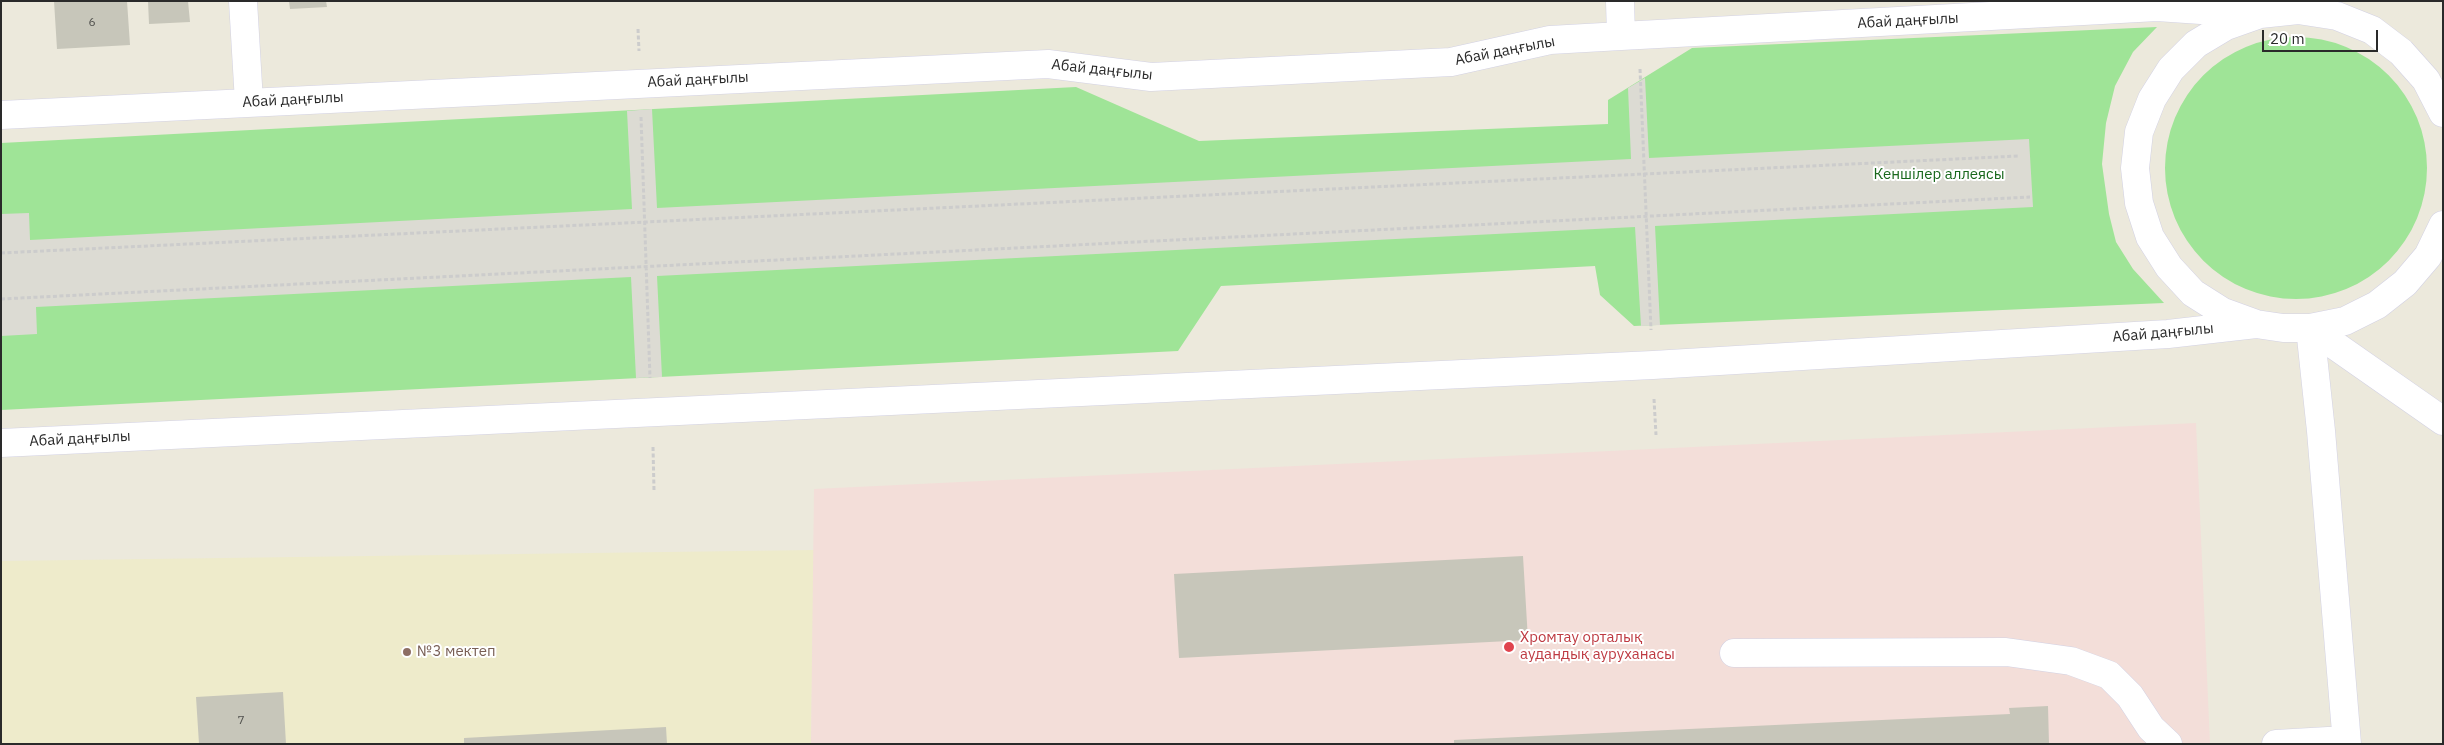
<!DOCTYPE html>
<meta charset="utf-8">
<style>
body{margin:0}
#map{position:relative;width:2444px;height:745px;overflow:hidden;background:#ece9dc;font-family:"IBM Plex Sans",sans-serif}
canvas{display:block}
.frame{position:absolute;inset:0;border:2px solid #2a2a2a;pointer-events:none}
.scale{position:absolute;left:2262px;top:30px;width:116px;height:22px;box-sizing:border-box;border:2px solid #2a2a2a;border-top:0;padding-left:6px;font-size:15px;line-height:18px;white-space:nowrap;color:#2a2a2a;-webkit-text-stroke:4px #fff;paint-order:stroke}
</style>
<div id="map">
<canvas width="2444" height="745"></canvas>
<div class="frame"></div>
<div class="scale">20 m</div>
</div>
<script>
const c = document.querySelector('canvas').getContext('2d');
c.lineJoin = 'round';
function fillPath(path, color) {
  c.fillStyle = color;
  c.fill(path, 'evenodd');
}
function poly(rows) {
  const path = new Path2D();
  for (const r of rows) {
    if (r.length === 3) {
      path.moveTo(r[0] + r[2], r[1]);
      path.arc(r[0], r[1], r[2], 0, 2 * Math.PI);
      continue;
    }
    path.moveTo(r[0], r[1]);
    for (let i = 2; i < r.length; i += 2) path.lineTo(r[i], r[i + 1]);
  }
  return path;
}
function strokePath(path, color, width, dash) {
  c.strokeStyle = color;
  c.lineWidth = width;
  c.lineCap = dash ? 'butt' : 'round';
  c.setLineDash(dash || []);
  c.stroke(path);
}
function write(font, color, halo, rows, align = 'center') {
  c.font = font + ' "IBM Plex Sans",sans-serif';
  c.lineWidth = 4;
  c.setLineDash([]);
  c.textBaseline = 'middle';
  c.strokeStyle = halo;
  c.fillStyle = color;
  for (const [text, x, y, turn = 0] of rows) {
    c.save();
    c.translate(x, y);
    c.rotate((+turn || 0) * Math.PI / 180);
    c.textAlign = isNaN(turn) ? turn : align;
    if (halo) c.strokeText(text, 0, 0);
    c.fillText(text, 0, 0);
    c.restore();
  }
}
fillPath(poly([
 [814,550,811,744,1,744,1,561]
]), '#eeebcb');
fillPath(poly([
 [2196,423,2210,744,811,744,814,489]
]), '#f3ded9');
fillPath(poly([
 [2157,27,2133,52,2115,86,2106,123,2102,164,2109,214,2116,242,2133,269,2164,303,1634,326,1600,295,1595,266,1221,286,1178,351,1,410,1,143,1076,87,1199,141,1608,124,1608,100,1692,48],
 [2296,168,131]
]), '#9fe497');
fillPath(poly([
 [1645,78,1649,158,2029,139,2033,207,1655,226,1660,325,1641,326,1635,227,657,276,662,377,636,378,631,277,36,307,37,334,1,336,1,214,29,213,30,240,632,209,627,111,652,109,657,208,1631,159,1628,88]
]), '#dcdbd3');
fillPath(poly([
 [54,1,127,1,130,45,57,49],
 [148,1,188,1,190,22,149,24],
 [289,1,326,1,327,7,290,9],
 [1523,556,1528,640,1179,658,1174,574],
 [283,692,286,744,199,744,196,697],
 [2048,706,2049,744,1454,744,1454,740,2010,714,2009,708],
 [666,727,667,744,464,744,464,738]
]), '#c7c6ba');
const minor = poly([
 [243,1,249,102],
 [1620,1,1621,36],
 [2443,113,2426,80,2401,52,2372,30,2337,16,2298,10,2260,14,2226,26,2196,44,2171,69,2152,99,2139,132,2135,168,2139,203,2150,237,2169,267,2193,293,2223,312,2256,324,2283,328,2310,328,2345,321,2377,305,2405,283,2428,256,2443,225],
 [1,115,1048,64,1151,77,1451,62,1550,40,1621,36,2157,7,2260,14,2263,1],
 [2310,328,2321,431,2347,744],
 [2310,328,2443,421],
 [1,443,1653,365,2168,334,2256,324],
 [1734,653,2006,652,2071,661,2109,675,2130,696,2151,728,2168,744],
 [2276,744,2346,740]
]);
strokePath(minor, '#d2d1e3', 29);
strokePath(poly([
 [638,29,639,51],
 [1640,69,1651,330],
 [641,117,650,378],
 [1,253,2018,156],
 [1,299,2030,197],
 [1654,399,1656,435],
 [653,447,654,490]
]), '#ccc', 3, [4, 2.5]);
strokePath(minor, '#fff', 28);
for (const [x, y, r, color] of [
 [1509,647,6,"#e0444e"],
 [407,652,5,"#8d6e63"]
]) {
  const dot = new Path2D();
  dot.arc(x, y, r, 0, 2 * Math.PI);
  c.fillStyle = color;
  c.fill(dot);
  strokePath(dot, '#fff', 2);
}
write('12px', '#51514e', null, [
 ["6",92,23],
 ["7",241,721]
]);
write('15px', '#2a2a2a', '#fff', [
 ["Абай даңғылы",1908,21,-3],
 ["Абай даңғылы",1505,51,-11],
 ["Абай даңғылы",1102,70,6],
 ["Абай даңғылы",698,80,-3],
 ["Абай даңғылы",293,100,-3],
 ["Абай даңғылы",2163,333,-5],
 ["Абай даңғылы",80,439,-3]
]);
write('15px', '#19681c', '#fff', [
 ["Кеншілер аллеясы",1939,175]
]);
write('15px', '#be3a42', '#fff', [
 ["Хромтау орталық",1520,638],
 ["аудандық ауруханасы",1520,655]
], 'left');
write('15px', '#785e54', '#fff', [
 ["№3 мектеп",417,652]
], 'left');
</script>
